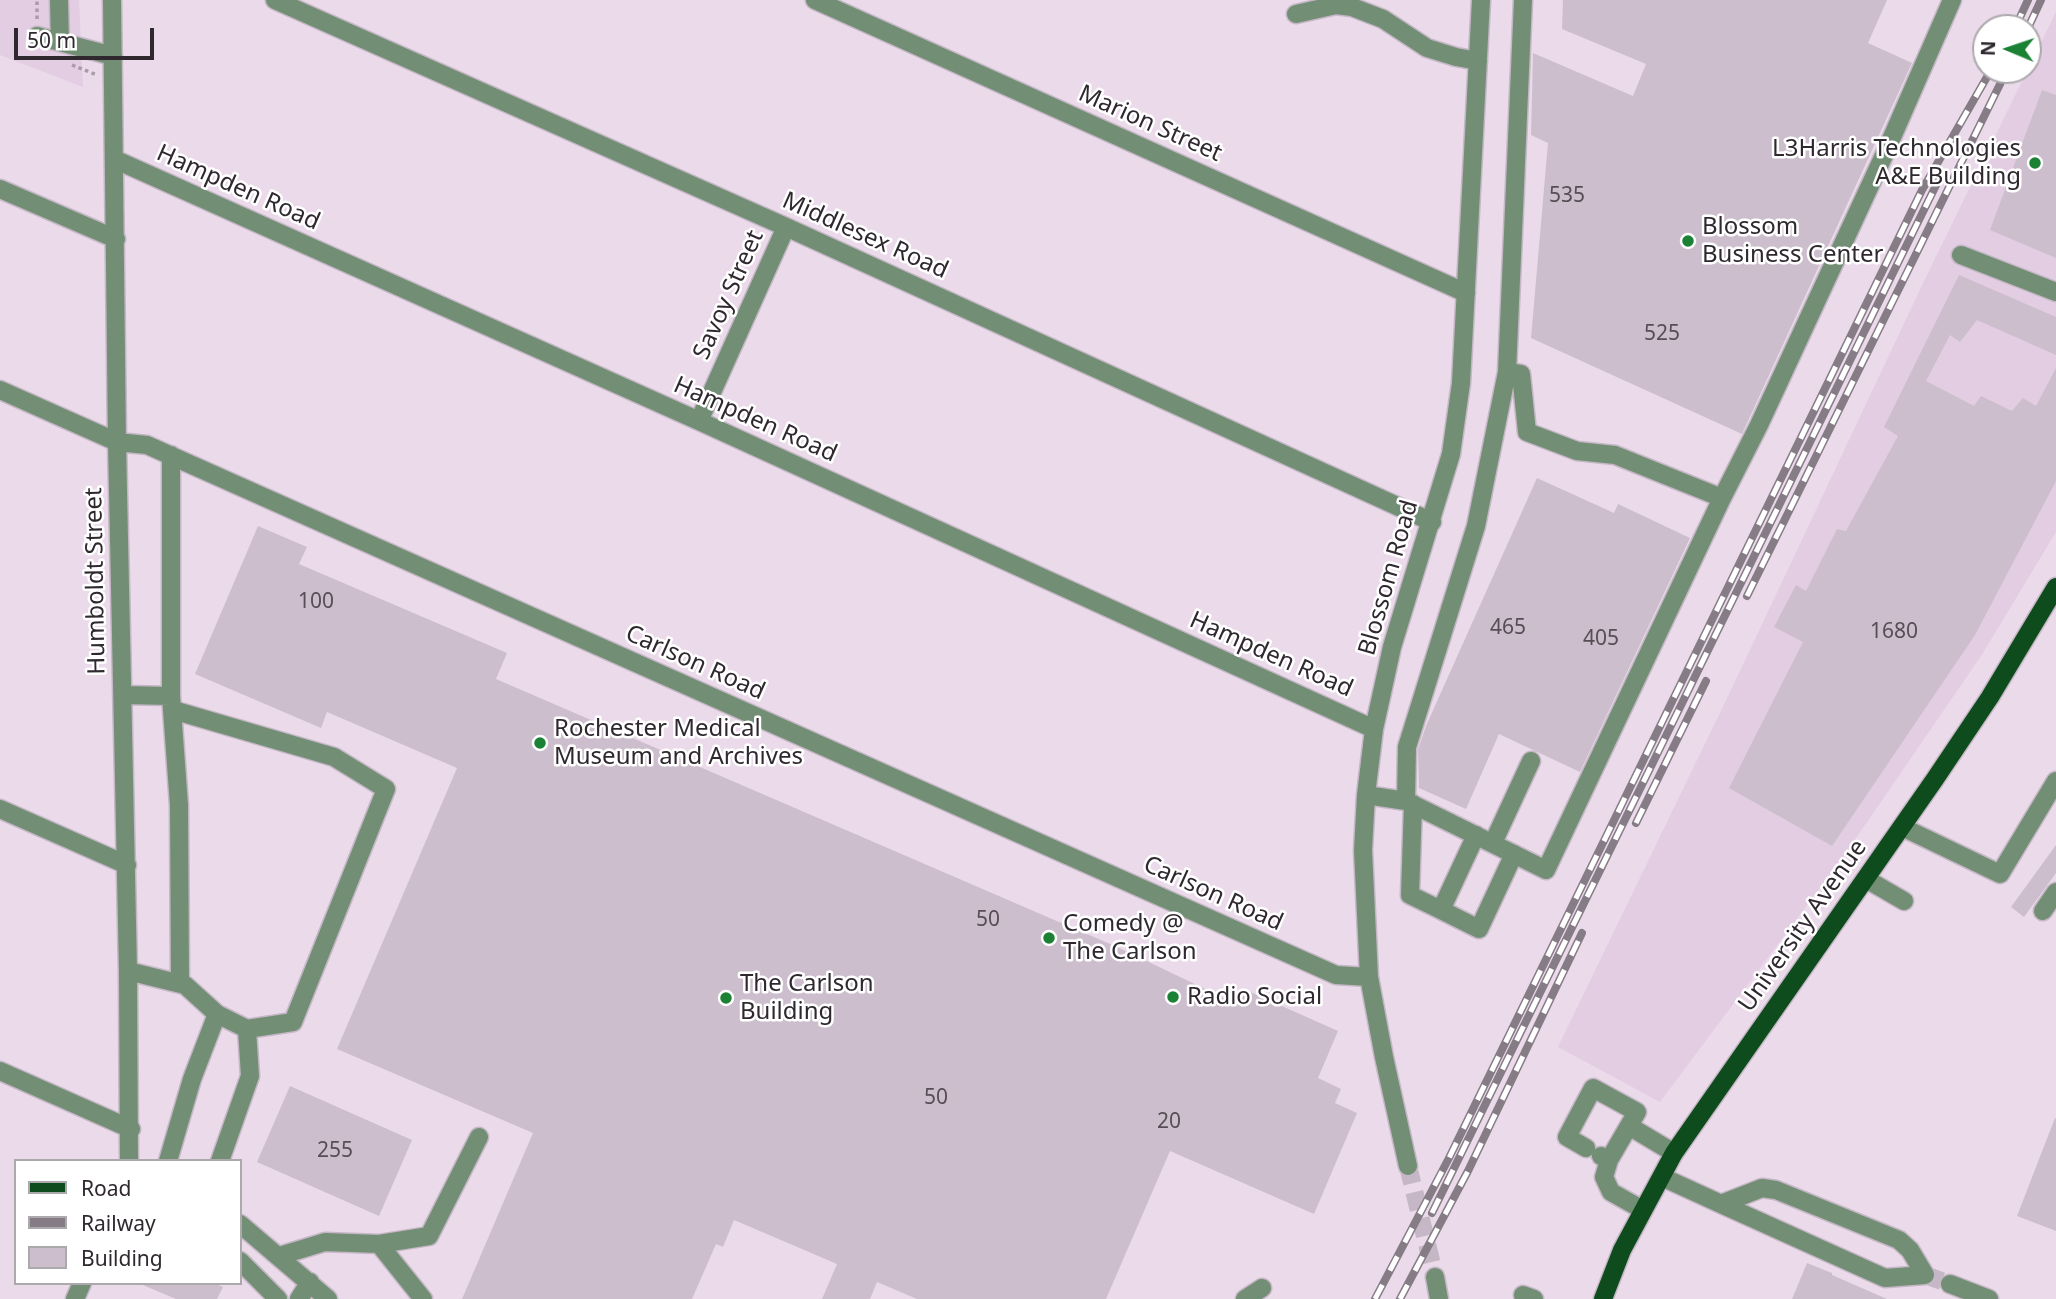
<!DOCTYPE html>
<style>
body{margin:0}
#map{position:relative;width:2056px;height:1299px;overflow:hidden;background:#eadaea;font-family:"Noto Sans",sans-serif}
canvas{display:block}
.legend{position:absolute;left:14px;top:1159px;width:228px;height:126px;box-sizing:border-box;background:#fff;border:2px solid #aca9ac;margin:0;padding:9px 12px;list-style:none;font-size:21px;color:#2f292f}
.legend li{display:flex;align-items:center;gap:14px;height:35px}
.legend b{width:35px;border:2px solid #aca9ac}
.north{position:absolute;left:1972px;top:14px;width:70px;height:70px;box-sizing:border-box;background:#fff;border:2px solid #aca9ac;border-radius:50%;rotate:272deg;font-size:19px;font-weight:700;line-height:28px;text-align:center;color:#2f292f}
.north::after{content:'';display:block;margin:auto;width:24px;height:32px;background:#1b8135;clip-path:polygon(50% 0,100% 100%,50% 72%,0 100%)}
.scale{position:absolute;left:14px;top:28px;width:140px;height:32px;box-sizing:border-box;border:4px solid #2f292f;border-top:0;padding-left:9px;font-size:21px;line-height:24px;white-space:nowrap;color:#2f292f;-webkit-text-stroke:5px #fff;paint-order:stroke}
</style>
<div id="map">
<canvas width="2056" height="1299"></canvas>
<ul class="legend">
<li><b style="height:9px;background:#0e4c1d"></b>Road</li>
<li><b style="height:9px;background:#867c86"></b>Railway</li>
<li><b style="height:19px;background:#cdbecd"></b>Building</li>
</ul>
<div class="north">N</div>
<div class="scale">50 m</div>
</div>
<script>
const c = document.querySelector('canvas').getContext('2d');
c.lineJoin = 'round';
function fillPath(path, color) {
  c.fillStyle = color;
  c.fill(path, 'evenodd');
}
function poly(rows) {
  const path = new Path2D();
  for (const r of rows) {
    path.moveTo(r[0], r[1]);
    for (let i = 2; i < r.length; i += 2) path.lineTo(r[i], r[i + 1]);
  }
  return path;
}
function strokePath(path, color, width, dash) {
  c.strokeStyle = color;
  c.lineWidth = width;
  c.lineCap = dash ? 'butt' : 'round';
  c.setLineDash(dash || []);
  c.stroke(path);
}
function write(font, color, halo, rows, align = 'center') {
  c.font = font + ' "Noto Sans",sans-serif';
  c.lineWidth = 5;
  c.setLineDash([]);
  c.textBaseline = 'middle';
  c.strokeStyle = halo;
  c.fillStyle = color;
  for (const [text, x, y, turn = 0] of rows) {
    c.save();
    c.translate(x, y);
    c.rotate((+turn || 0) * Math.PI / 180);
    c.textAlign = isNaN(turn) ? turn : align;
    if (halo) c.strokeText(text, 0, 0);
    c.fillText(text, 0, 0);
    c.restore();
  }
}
fillPath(poly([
 [0,0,79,0,83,87,0,55],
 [2056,12,2056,532,1981,656,1843,857,1660,1102,1558,1047,1731,690,1925,279]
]), '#e2cde2');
fillPath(poly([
 [1563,0,1887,0,1868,43,1912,63,1742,434,1531,338,1548,143,1531,135,1533,53,1633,96,1646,64,1562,29],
 [2042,90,2056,95,2056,258,1990,230],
 [1959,275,2056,317,2056,355,1977,320,1960,342,1950,335,1926,381,1974,406,1981,396,2012,411,2023,398,2036,406,2056,368,2056,481,1975,635,1832,846,1729,788,1803,642,1774,627,1796,585,1806,591,1837,529,1846,531,1898,436,1884,427],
 [1537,478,1614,513,1618,504,1690,538,1580,772,1499,734,1466,809,1419,788,1418,749,1426,726],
 [258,526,307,547,299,564,507,653,496,679,1117,947,1239,1005,1246,990,1338,1031,1318,1078,1341,1089,1335,1103,1357,1113,1314,1214,1170,1151,1106,1299,917,1299,877,1282,870,1299,822,1299,837,1264,734,1220,723,1247,716,1244,692,1299,462,1299,533,1133,337,1049,457,768,327,712,321,728,195,674],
 [2056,845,2056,873,2024,917,2011,907],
 [290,1086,412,1140,379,1216,257,1162],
 [2055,1118,2056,1119,2056,1231,2017,1216],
 [1807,1263,1832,1273,1832,1275,1887,1299,1792,1299],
 [138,1283,214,1283,223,1287,217,1299,176,1299]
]), '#cdbecd');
strokePath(poly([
 [1408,1166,1435,1277],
 [1925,1275,1950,1284]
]), '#c5b7c5', 18, [18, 9]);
const minor = poly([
 [59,0,60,42],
 [112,0,117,442,128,971,129,1161],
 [275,0,786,227,1432,522],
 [815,0,1466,293],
 [1296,14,1336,5,1352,7,1383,19,1427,48,1456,57,1478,61],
 [37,36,113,56],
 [114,159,699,421,1374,729],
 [0,189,116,239],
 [1961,255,2056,292],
 [1507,372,1523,0],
 [0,390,117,442,147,445,1336,975,1369,977],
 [699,421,786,227],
 [171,455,171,696],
 [1722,498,1759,425,1886,151,1952,0],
 [123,695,171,696,179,805,180,983],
 [173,710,334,757,386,789,293,1022,247,1029,250,1076,220,1161],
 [1366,795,1406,801,1546,870,1722,498,1615,455,1577,451,1527,432,1521,374,1507,372,1476,526,1407,747,1406,801],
 [1413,804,1410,895,1441,910],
 [0,809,127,865],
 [1902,827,2000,874,2056,781],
 [1476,835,1441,910,1479,929,1514,854],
 [1493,843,1531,761],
 [1866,879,1904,901],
 [2043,911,2056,892],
 [128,971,185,985,217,1014,192,1079,168,1161],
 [217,1014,247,1029],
 [0,1071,131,1129],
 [1629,1126,1674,1153],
 [1586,1148,1567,1137,1593,1088,1637,1112,1609,1160,1601,1156],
 [1609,1160,1604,1177,1611,1192,1643,1210],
 [1408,1166,1384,1057,1369,977,1363,850,1366,795,1374,729,1392,647,1451,454,1461,383,1481,0],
 [1662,1177,1721,1204,1885,1278,1925,1275,1910,1250,1899,1240,1776,1190,1762,1188,1721,1204],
 [240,1224,328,1299],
 [379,1244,423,1299],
 [279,1256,325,1242,379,1244,429,1236,479,1137],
 [240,1261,278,1299],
 [1435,1277,1439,1299],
 [1950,1284,1989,1299],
 [75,1299,82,1283],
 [299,1299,310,1282],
 [1245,1299,1262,1288],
 [1524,1299,1523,1295,1534,1299]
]);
const major = poly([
 [1603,1299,1622,1250,1674,1153,1935,779,1990,697,2056,587]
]);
strokePath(minor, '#c5b7c5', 21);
strokePath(major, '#c5b7c5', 21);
strokePath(poly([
 [37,19,37,0],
 [72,65,97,75]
]), '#a89ca8', 3.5, [3.5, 3.5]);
strokePath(minor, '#728f75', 18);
strokePath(major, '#0e4c1d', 18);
const rail = poly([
 [2015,28,2028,0],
 [2028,28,2041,0],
 [1747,596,2007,70],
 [1636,823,1706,681],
 [1432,1213,1942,173],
 [1375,1299,1449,1158,1922,190,1991,70],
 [1400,1299,1468,1171,1582,933]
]);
strokePath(rail, '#867c86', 8);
strokePath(rail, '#fff', 5, [16]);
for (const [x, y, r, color] of [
 [2035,163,7,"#1b8135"],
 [1688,241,7,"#1b8135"],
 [540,743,7,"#1b8135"],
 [1049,938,7,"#1b8135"],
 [1173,997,7,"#1b8135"],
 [726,998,7,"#1b8135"]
]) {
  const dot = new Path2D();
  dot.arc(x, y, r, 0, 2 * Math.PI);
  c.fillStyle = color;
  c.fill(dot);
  strokePath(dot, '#fff', 2.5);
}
write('21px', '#564e56', null, [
 ["535",1567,196],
 ["525",1662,334],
 ["100",316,602],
 ["465",1508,628],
 ["1680",1894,632],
 ["405",1601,639],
 ["50",988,920],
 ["50",936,1098],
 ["20",1169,1122],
 ["255",335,1151]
]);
write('24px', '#2f292f', '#fff', [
 ["Marion Street",1150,124,24],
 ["Hampden Road",238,188,24],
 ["Middlesex Road",865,236,24],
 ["Savoy Street",729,295,-66],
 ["Hampden Road",755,420,24],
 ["Blossom Road",1389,578,-74],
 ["Humboldt Street",96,581,-91],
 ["Hampden Road",1271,655,24],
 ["Carlson Road",695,663,24],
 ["Carlson Road",1213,894,24],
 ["University Avenue",1803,926,-55]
]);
write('24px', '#2f292f', '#fff', [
 ["L3Harris Technologies",2021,149,"right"],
 ["A&E Building",2021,177,"right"],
 ["Blossom",1702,227],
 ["Business Center",1702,255],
 ["Rochester Medical",554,729],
 ["Museum and Archives",554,757],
 ["Comedy @",1063,924],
 ["The Carlson",1063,952],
 ["The Carlson",740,984],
 ["Building",740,1012],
 ["Radio Social",1187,997]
], 'left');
</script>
